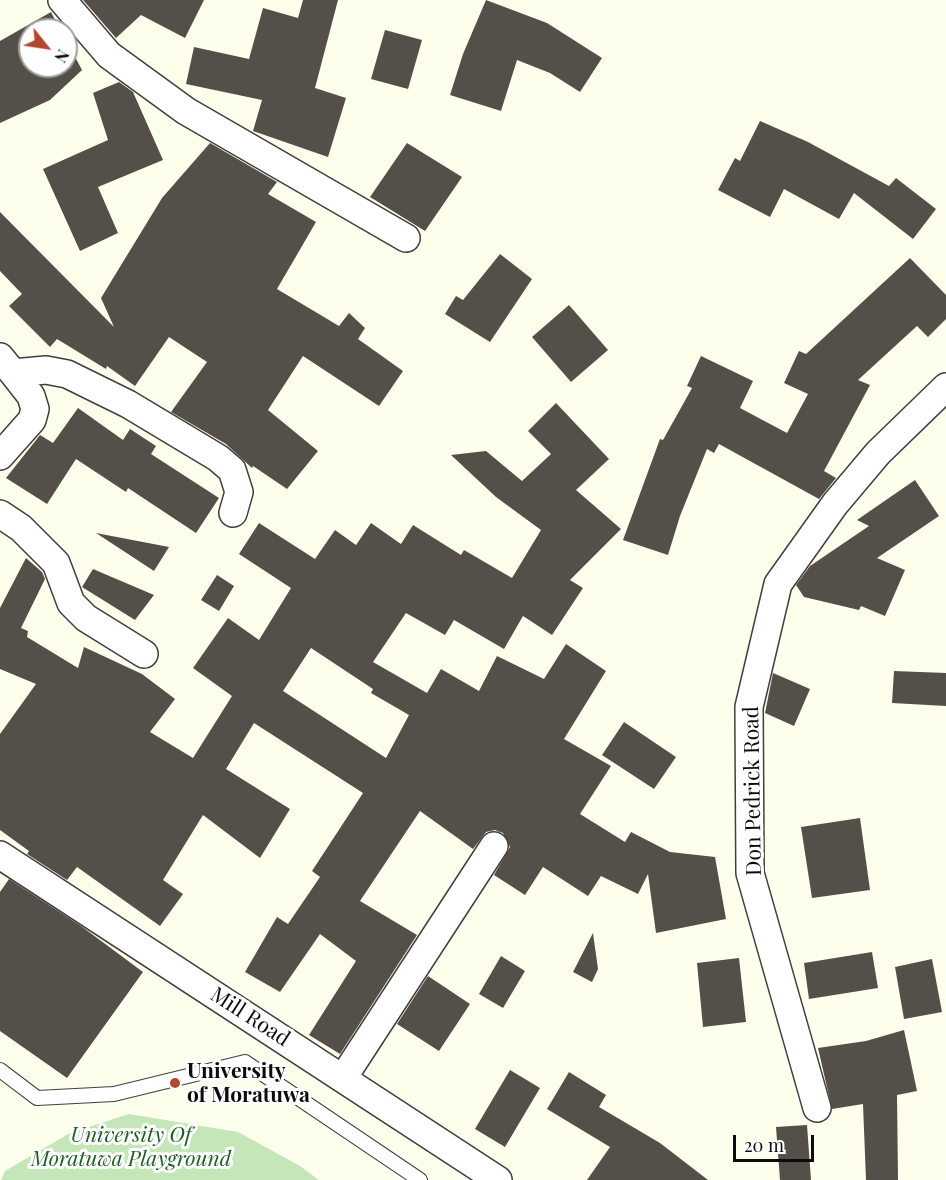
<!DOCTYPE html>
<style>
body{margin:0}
#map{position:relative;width:946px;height:1180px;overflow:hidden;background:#fdfeeb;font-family:"Playfair Display",serif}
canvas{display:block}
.north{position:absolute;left:18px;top:18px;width:60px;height:60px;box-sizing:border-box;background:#fff;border:2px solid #9e9e9e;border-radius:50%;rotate:120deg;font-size:16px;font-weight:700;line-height:24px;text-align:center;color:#0c0c0c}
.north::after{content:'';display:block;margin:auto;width:21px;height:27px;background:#b3472d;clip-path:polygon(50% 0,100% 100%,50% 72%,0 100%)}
.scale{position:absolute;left:733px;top:1135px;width:81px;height:27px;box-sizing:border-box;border:3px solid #0c0c0c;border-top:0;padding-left:8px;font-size:18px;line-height:21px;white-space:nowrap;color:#0c0c0c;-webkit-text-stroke:4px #fff;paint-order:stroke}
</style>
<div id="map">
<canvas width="946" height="1180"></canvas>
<div class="north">N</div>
<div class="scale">20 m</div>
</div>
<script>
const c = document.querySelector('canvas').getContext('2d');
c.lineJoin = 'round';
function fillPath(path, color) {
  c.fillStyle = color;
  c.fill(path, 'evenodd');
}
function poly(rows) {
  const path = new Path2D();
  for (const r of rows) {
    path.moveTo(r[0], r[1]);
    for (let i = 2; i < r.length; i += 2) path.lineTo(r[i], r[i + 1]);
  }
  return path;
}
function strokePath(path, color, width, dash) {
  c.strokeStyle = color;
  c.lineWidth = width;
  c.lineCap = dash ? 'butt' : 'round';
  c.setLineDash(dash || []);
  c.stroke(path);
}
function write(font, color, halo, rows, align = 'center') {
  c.font = font + ' "Playfair Display",serif';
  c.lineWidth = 6;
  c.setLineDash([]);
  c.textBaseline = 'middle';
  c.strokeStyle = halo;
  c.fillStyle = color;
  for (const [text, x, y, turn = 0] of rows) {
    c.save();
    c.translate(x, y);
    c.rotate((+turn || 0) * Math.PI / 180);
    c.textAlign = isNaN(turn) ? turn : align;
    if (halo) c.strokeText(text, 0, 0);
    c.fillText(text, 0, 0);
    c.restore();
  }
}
fillPath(poly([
 [129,1114,238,1132,300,1166,319,1180,1,1180,5,1171,70,1133]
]), '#c4e6b8');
fillPath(poly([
 [83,0,204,0,185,38,141,15,116,38],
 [303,0,338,0,315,88,346,98,328,157,253,131,262,100,186,84,194,47,249,59,263,8,298,18],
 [486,0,547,23,602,58,580,92,550,73,517,60,501,111,450,95,463,54],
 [51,12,60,30,30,30,30,66,66,66,66,40,82,70,50,100,0,123,0,41],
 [385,30,422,40,408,89,371,79],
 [119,82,133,92,163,160,98,187,118,233,80,251,43,169,108,140,93,93],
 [760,121,808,142,889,186,896,178,936,209,913,239,854,193,839,219,784,189,770,217,718,190,735,158,740,161],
 [210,143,277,182,268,194,316,222,277,289,339,326,349,313,365,328,358,339,403,371,379,406,303,356,268,410,318,451,287,489,253,466,252,468,226,444,171,412,207,362,169,337,135,386,107,366,106,369,57,339,50,347,9,306,22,294,0,271,0,212,114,327,101,298,162,198],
 [407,143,462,177,425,231,370,197],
 [500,254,532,279,490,342,445,314,456,296,463,300],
 [910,258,946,295,946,319,928,337,917,326,858,380,870,385,824,471,836,478,819,499,719,444,714,453,707,449,680,516,668,555,623,540,660,439,663,440,692,388,687,386,701,356,753,381,740,408,787,433,808,394,784,383,799,351,806,354],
 [569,305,608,350,571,382,532,337],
 [556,403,609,459,576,490,621,529,570,580,583,588,552,635,523,616,504,649,454,620,445,635,406,613,373,662,427,693,441,669,479,691,497,656,544,679,566,644,606,671,564,739,611,766,580,814,625,842,631,832,670,852,715,857,726,919,656,933,648,874,638,894,601,876,588,896,543,867,525,895,494,875,510,847,503,833,495,830,486,832,473,849,420,811,360,901,417,935,340,1054,309,1035,356,961,320,934,280,992,245,972,277,917,288,924,320,877,312,871,363,793,254,723,226,769,290,809,260,858,203,815,163,880,183,894,160,926,77,867,67,880,27,854,29,851,0,830,0,734,36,684,0,669,0,608,26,558,42,572,45,579,21,628,28,631,27,637,78,668,84,647,142,674,175,699,150,732,193,758,232,696,193,668,228,618,259,640,291,588,239,554,259,523,315,559,335,530,356,545,371,523,401,544,413,525,461,555,464,550,512,578,541,530,496,497,451,455,486,451,522,481,551,454,528,431],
 [311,648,373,689,371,693,409,715,386,758,283,691],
 [78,408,123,440,130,429,156,446,151,454,219,498,196,533,128,488,126,492,76,459,47,504,6,478,40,435,53,443],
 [915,480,939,516,877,558,905,570,885,616,861,606,859,610,804,597,796,585,810,566,869,526,857,520],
 [96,533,169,547,154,571],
 [93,569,154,595,135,620,82,587],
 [217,575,234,586,219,611,201,600],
 [894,671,946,673,946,706,892,703],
 [773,673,810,689,794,726,765,713],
 [624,722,676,757,654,789,602,755],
 [860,818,870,890,812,898,801,827],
 [9,879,81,926,143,972,67,1078,0,1031,0,892],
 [593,933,598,969,592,982,573,972],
 [872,952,878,988,809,999,804,963],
 [501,956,525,971,503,1008,479,994],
 [739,958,746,1022,703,1027,697,963],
 [932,959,942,1012,904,1019,895,967],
 [428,976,470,1004,439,1051,397,1024],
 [904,1030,917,1091,897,1095,898,1180,866,1180,863,1104,832,1109,818,1048,866,1041],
 [510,1070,540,1088,505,1147,475,1129],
 [569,1072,606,1095,599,1107,660,1143,708,1180,587,1180,610,1147,547,1109],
 [807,1125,811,1180,780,1180,776,1127]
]), '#545049');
const lane = poly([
 [0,1070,37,1098,114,1094,245,1062,420,1180]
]);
const street = poly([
 [62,0,109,55,186,111,406,238],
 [0,357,13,373,46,370,67,374,128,404,218,458,232,470,239,492,233,513],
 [0,456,32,420,35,409,31,396,13,373],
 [0,514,21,528,56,563,71,603,86,618,144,654],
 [0,855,498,1180],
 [343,1078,494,846],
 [817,1108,750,873,749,707,778,584,835,504,878,453,946,387]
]);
strokePath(lane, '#3f3f3f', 16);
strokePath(street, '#3f3f3f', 30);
strokePath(lane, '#fff', 14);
strokePath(street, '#fff', 27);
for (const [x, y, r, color] of [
 [175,1083,6,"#b3472d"]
]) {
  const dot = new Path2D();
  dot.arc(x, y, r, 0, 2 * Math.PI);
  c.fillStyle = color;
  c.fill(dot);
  strokePath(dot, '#fff', 2);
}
write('21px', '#0c0c0c', '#fff', [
 ["Don Pedrick Road",753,791,-91],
 ["Mill Road",250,1017,33]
]);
write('bold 21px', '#0c0c0c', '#fff', [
 ["University",187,1071],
 ["of Moratuwa",187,1095]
], 'left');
write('italic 21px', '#205f23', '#fff', [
 ["University Of",131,1135],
 ["Moratuwa Playground",131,1159]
]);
</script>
